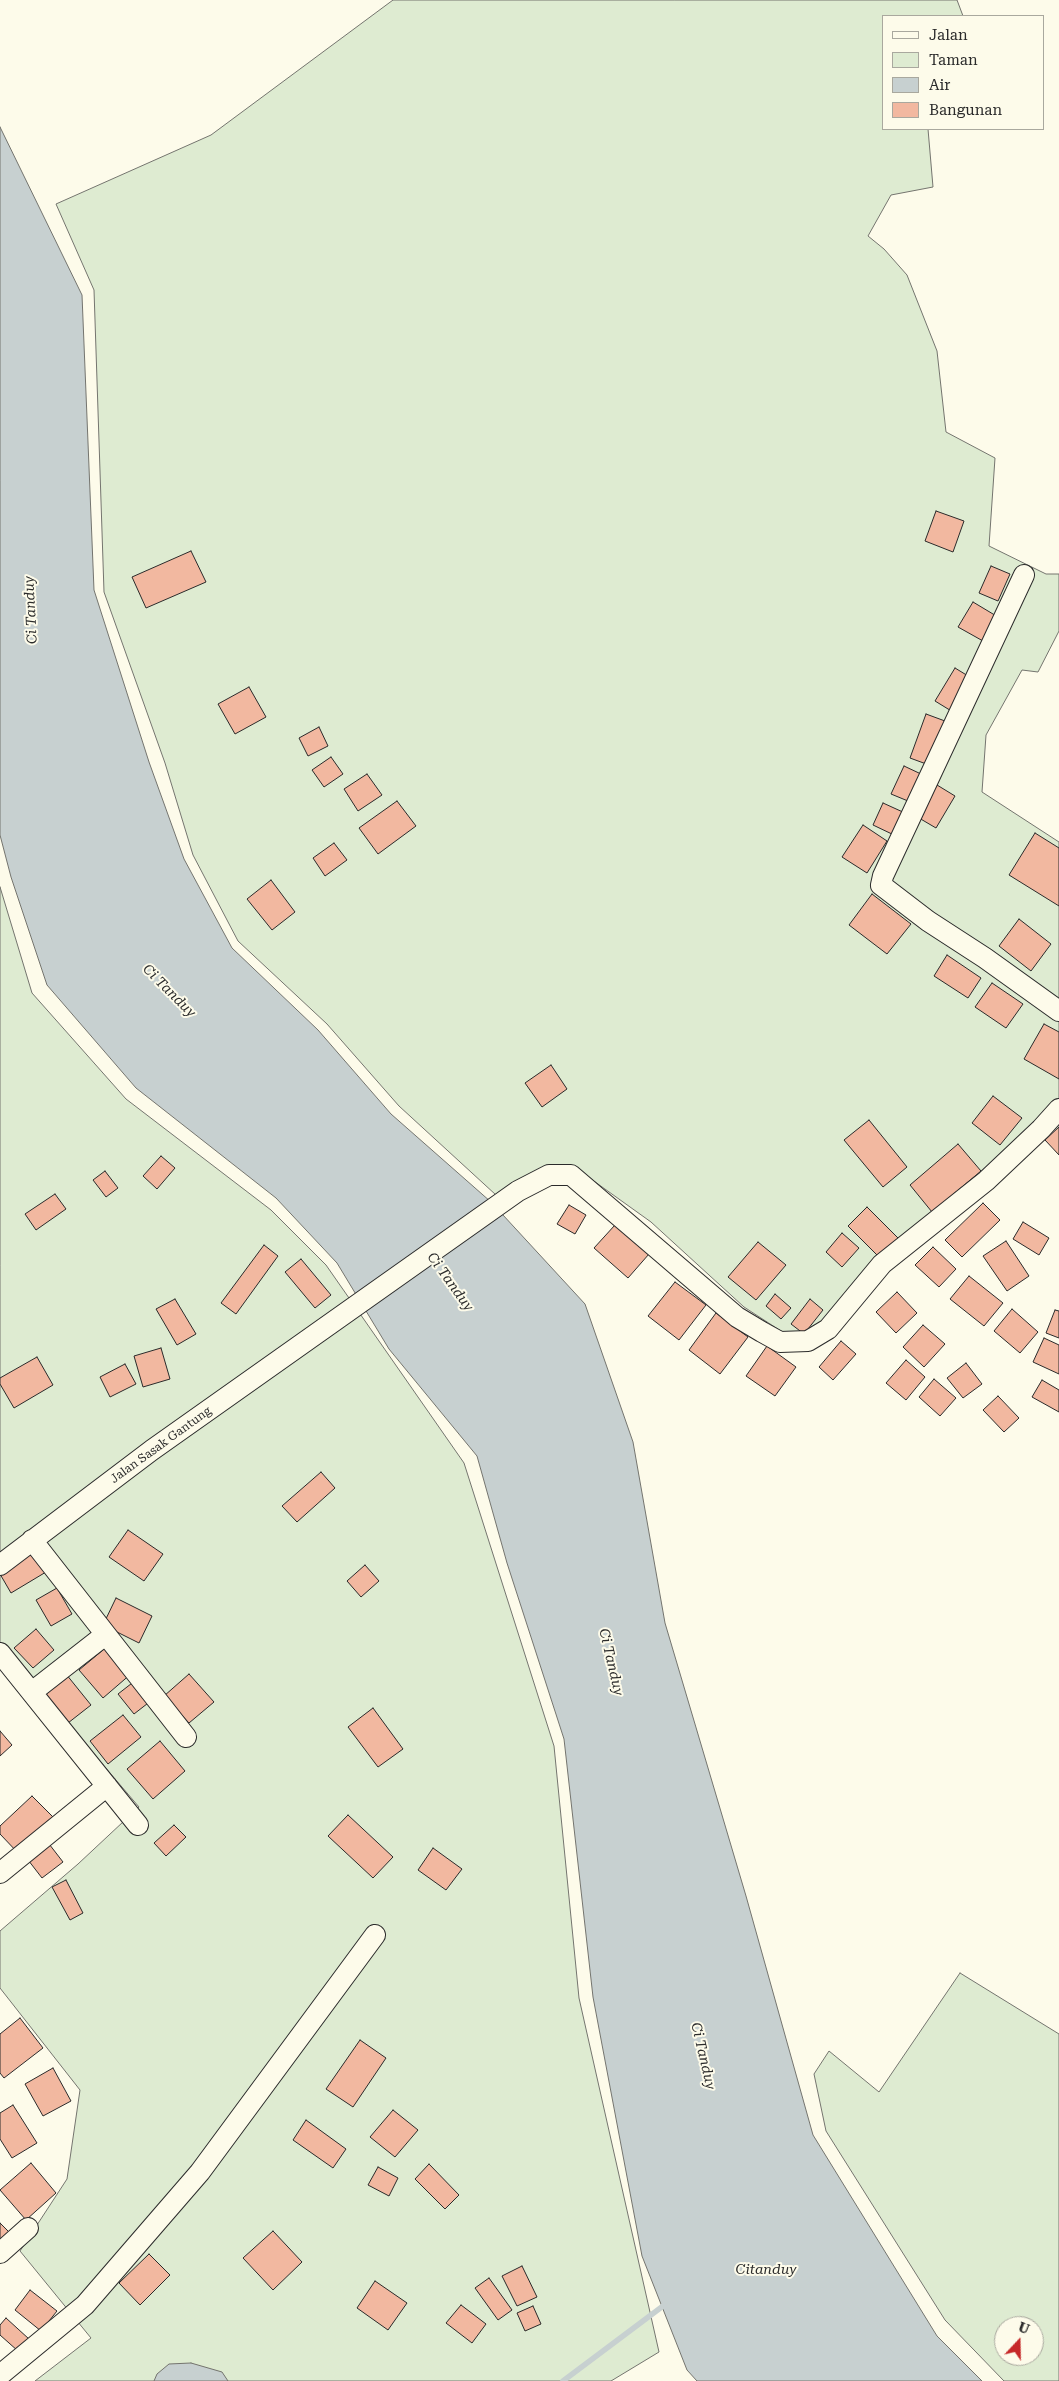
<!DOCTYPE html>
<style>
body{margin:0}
#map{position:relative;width:1059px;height:2381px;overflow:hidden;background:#fdfbea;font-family:"Roboto Serif",serif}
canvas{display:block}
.legend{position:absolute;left:882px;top:15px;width:162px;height:115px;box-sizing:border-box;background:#fdfbea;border:1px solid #a9a89e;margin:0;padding:6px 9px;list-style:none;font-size:15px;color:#2b2b2b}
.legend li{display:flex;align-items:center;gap:10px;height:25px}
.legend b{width:25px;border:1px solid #a9a89e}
.north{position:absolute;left:994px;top:2316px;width:50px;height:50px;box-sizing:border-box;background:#fdfbea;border:1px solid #a9a89e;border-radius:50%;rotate:21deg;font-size:14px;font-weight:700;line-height:20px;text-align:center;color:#2b2b2b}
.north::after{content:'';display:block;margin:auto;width:18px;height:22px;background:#c62828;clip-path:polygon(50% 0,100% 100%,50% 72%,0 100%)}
</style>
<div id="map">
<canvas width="1059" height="2381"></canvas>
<ul class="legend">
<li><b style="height:6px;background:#fdfbea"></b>Jalan</li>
<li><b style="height:14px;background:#deebd1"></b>Taman</li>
<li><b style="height:14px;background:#c7d0d0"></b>Air</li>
<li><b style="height:14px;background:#f2b8a0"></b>Bangunan</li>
</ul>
<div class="north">U</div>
</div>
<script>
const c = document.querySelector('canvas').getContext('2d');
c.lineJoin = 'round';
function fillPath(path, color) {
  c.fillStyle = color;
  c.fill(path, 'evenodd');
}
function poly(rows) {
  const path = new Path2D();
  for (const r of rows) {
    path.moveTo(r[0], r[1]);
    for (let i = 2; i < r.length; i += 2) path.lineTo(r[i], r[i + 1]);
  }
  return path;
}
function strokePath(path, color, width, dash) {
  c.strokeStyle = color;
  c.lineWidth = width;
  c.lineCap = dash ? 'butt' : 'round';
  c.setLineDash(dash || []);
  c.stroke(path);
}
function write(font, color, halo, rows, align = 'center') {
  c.font = font + ' "Roboto Serif",serif';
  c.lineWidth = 4;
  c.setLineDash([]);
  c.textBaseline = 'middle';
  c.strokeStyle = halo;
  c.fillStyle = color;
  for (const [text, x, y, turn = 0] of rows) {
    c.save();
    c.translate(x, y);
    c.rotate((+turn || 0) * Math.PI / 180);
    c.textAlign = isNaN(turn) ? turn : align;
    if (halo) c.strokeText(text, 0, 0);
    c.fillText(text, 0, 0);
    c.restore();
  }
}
const green = poly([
 [393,0,957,0,963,16,883,16,883,129,928,129,933,187,891,195,868,236,884,249,907,275,937,351,946,432,995,458,989,546,1046,574,1059,574,1059,631,1038,672,1022,670,986,735,982,792,1059,842,1059,1101,826,1322,809,1334,784,1333,744,1307,651,1222,577,1169,496,1195,399,1106,327,1024,238,941,193,855,165,763,104,592,94,290,56,204,211,135,393,0],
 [0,887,32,993,126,1099,271,1210,326,1265,464,1463,554,1746,579,1998,659,2352,611,2381,35,2381,91,2338,20,2251,67,2179,80,2090,0,1988,0,1931,78,1864,139,1807,0,1644,0,887],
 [960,1973,1059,2034,1059,2381,1004,2381,945,2320,826,2131,814,2074,829,2051,879,2092,960,1973],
 [1004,2326,1034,2326,1034,2356,1004,2356,1004,2326]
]);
fillPath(green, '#deebd1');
strokePath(green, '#74746e', 1);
const water = poly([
 [0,127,82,295,94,590,149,762,184,859,232,948,318,1030,391,1114,491,1202,585,1304,633,1442,665,1623,746,1896,813,2135,937,2336,982,2381,697,2381,687,2370,642,2256,593,1997,564,1739,507,1563,477,1456,389,1349,337,1263,276,1198,136,1088,47,985,11,877,0,835,0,127],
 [191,2363,222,2372,228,2381,154,2381,157,2374,169,2364,191,2363]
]);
fillPath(water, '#c7d0d0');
strokePath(water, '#74746e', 1);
strokePath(poly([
 [563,2381,667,2303]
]), '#c7d0d0', 5.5);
const building = poly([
 [936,511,964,521,953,552,925,541,936,511],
 [191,551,206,582,146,608,132,577,191,551],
 [991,566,1010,574,998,601,979,593,991,566],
 [973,602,998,617,983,641,958,627,973,602],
 [955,668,973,679,953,712,935,701,955,668],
 [249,687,266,717,235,734,218,704,249,687],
 [926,714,945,721,929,765,910,758,926,714],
 [319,727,328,746,308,756,299,738,319,727],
 [331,757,343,774,324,787,312,770,331,757],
 [904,766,921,774,908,801,891,794,904,766],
 [367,774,382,795,358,811,344,789,367,774],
 [937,785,955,796,936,828,919,818,937,785],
 [397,801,416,826,378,854,359,828,397,801],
 [883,803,905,813,894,835,873,825,883,803],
 [863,825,887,841,867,873,842,857,863,825],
 [1035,833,1059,848,1059,906,1009,875,1035,833],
 [334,843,347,860,325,876,313,858,334,843],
 [271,880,295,912,272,930,247,899,271,880],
 [872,894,911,924,887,954,849,925,872,894],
 [1019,919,1051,944,1031,971,999,946,1019,919],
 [947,955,981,978,968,998,934,976,947,955],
 [992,983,1023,1004,1006,1028,975,1007,992,983],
 [1044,1024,1059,1032,1059,1079,1024,1059,1044,1024],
 [551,1065,567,1089,542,1107,525,1083,551,1065],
 [993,1096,1022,1118,1000,1145,972,1123,993,1096],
 [869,1120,907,1167,883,1187,844,1140,869,1120],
 [1059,1127,1059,1155,1045,1140,1059,1127],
 [958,1144,981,1171,932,1212,910,1185,958,1144],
 [161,1156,175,1168,157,1189,143,1176,161,1156],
 [105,1171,118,1188,106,1197,93,1180,105,1171],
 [55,1194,66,1209,36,1230,25,1214,55,1194],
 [983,1203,1000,1220,962,1257,945,1240,983,1203],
 [569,1205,586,1215,575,1234,557,1224,569,1205],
 [867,1207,900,1240,881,1259,848,1226,867,1207],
 [1023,1222,1049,1238,1039,1255,1013,1239,1023,1222],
 [615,1225,649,1254,628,1278,594,1248,615,1225],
 [842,1233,859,1248,842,1267,826,1252,842,1233],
 [1006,1241,1029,1276,1007,1291,983,1256,1006,1241],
 [758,1242,786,1265,756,1300,728,1277,758,1242],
 [264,1245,278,1256,236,1314,221,1303,264,1245],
 [933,1247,956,1269,939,1287,915,1265,933,1247],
 [301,1259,331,1295,315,1308,285,1272,301,1259],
 [969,1276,1003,1303,984,1326,950,1299,969,1276],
 [675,1282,706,1305,679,1340,648,1316,675,1282],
 [897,1292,917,1313,896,1333,876,1312,897,1292],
 [775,1294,791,1308,781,1319,766,1306,775,1294],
 [175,1299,196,1334,177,1345,156,1309,175,1299],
 [810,1299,823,1310,804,1334,791,1324,810,1299],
 [1012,1309,1038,1332,1020,1353,994,1331,1012,1309],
 [1055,1310,1059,1311,1059,1338,1046,1333,1055,1310],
 [716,1313,748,1337,720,1374,689,1350,716,1313],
 [923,1325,945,1344,924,1367,903,1347,923,1325],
 [1044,1338,1059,1345,1059,1374,1033,1362,1044,1338],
 [841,1341,856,1354,833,1380,819,1367,841,1341],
 [767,1346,796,1367,775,1396,746,1376,767,1346],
 [161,1348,170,1379,143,1387,134,1356,161,1348],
 [37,1357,53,1385,14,1408,0,1384,0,1378,37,1357],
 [906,1360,925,1377,906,1400,886,1383,906,1360],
 [966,1363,982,1384,963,1398,947,1378,966,1363],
 [125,1364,136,1384,110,1397,100,1377,125,1364],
 [934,1379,956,1398,940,1416,919,1397,934,1379],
 [1042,1380,1059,1390,1059,1412,1032,1397,1042,1380],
 [998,1396,1019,1418,1004,1432,983,1410,998,1396],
 [321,1472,335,1488,297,1522,282,1506,321,1472],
 [128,1530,163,1554,144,1581,109,1557,128,1530],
 [31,1549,46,1572,11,1593,0,1574,31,1549],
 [365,1565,379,1581,361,1597,347,1581,365,1565],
 [57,1588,72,1614,51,1626,36,1600,57,1588],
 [116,1598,152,1616,139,1643,103,1625,116,1598],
 [36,1629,54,1650,33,1668,14,1648,36,1629],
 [109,1645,132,1673,103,1698,79,1670,109,1645],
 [66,1674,91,1705,68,1723,43,1693,66,1674],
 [189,1674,214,1702,189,1723,164,1696,189,1674],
 [136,1680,152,1700,134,1714,118,1694,136,1680],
 [373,1708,403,1749,378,1767,348,1727,373,1708],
 [123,1715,141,1737,108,1764,90,1741,123,1715],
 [0,1731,12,1745,0,1756,0,1731],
 [160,1741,185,1771,153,1799,127,1769,160,1741],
 [32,1796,56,1820,19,1854,0,1834,0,1826,32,1796],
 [348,1815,393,1857,373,1878,328,1836,348,1815],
 [174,1825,186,1837,166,1856,154,1843,174,1825],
 [46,1840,63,1862,42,1878,25,1856,46,1840],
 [433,1848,462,1869,446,1890,418,1870,433,1848],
 [66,1880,83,1913,70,1920,52,1887,66,1880],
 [20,2018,43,2048,4,2078,0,2073,0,2034,20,2018],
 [360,2040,386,2058,353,2107,326,2089,360,2040],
 [53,2068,71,2101,43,2116,25,2084,53,2068],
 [13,2105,37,2143,12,2158,0,2139,0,2113,13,2105],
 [393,2110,418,2130,395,2157,370,2137,393,2110],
 [306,2120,346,2149,333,2168,293,2140,306,2120],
 [31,2163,56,2193,26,2220,0,2190,31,2163],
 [429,2164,459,2195,445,2209,415,2179,429,2164],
 [378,2167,398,2178,389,2196,368,2185,378,2167],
 [0,2223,12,2235,0,2246,0,2223],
 [273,2231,302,2262,273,2290,243,2258,273,2231],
 [149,2254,170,2275,140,2305,119,2283,149,2254],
 [522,2266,537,2297,517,2306,502,2276,522,2266],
 [489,2278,512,2310,498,2320,475,2288,489,2278],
 [375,2281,407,2303,388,2330,357,2308,375,2281],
 [30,2290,57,2311,41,2331,15,2310,30,2290],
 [461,2305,486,2324,472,2343,446,2323,461,2305],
 [533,2306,541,2324,525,2331,517,2313,533,2306],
 [6,2318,29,2339,18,2351,0,2335,0,2325,6,2318]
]);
fillPath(building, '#f2b8a0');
strokePath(building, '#2b2b2b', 1);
const minor = poly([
 [1024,575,883,876,881,885,928,921,985,958,1059,1011],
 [32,1540,186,1737],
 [0,1565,152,1450,518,1191,549,1175,571,1175,737,1317,762,1332,780,1342,808,1341,828,1329,882,1264,986,1181,1041,1129,1059,1109],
 [0,1653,138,1825],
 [32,1692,105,1635],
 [0,1873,107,1786],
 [0,2253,28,2228],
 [0,2375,85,2305,200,2172,375,1935]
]);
strokePath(minor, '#2b2b2b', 22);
strokePath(minor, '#fdfbea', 20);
write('12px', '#2b2b2b', '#fdfbea', [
 ["Jalan Sasak Gantung",161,1445,-36]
]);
write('italic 14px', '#2b2b2b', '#fdfbea', [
 ["Ci Tanduy",31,610,-93],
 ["Ci Tanduy",169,991,45],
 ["Ci Tanduy",450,1282,54],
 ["Ci Tanduy",611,1662,77],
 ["Ci Tanduy",703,2056,77],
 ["Citanduy",766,2270]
]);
</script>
